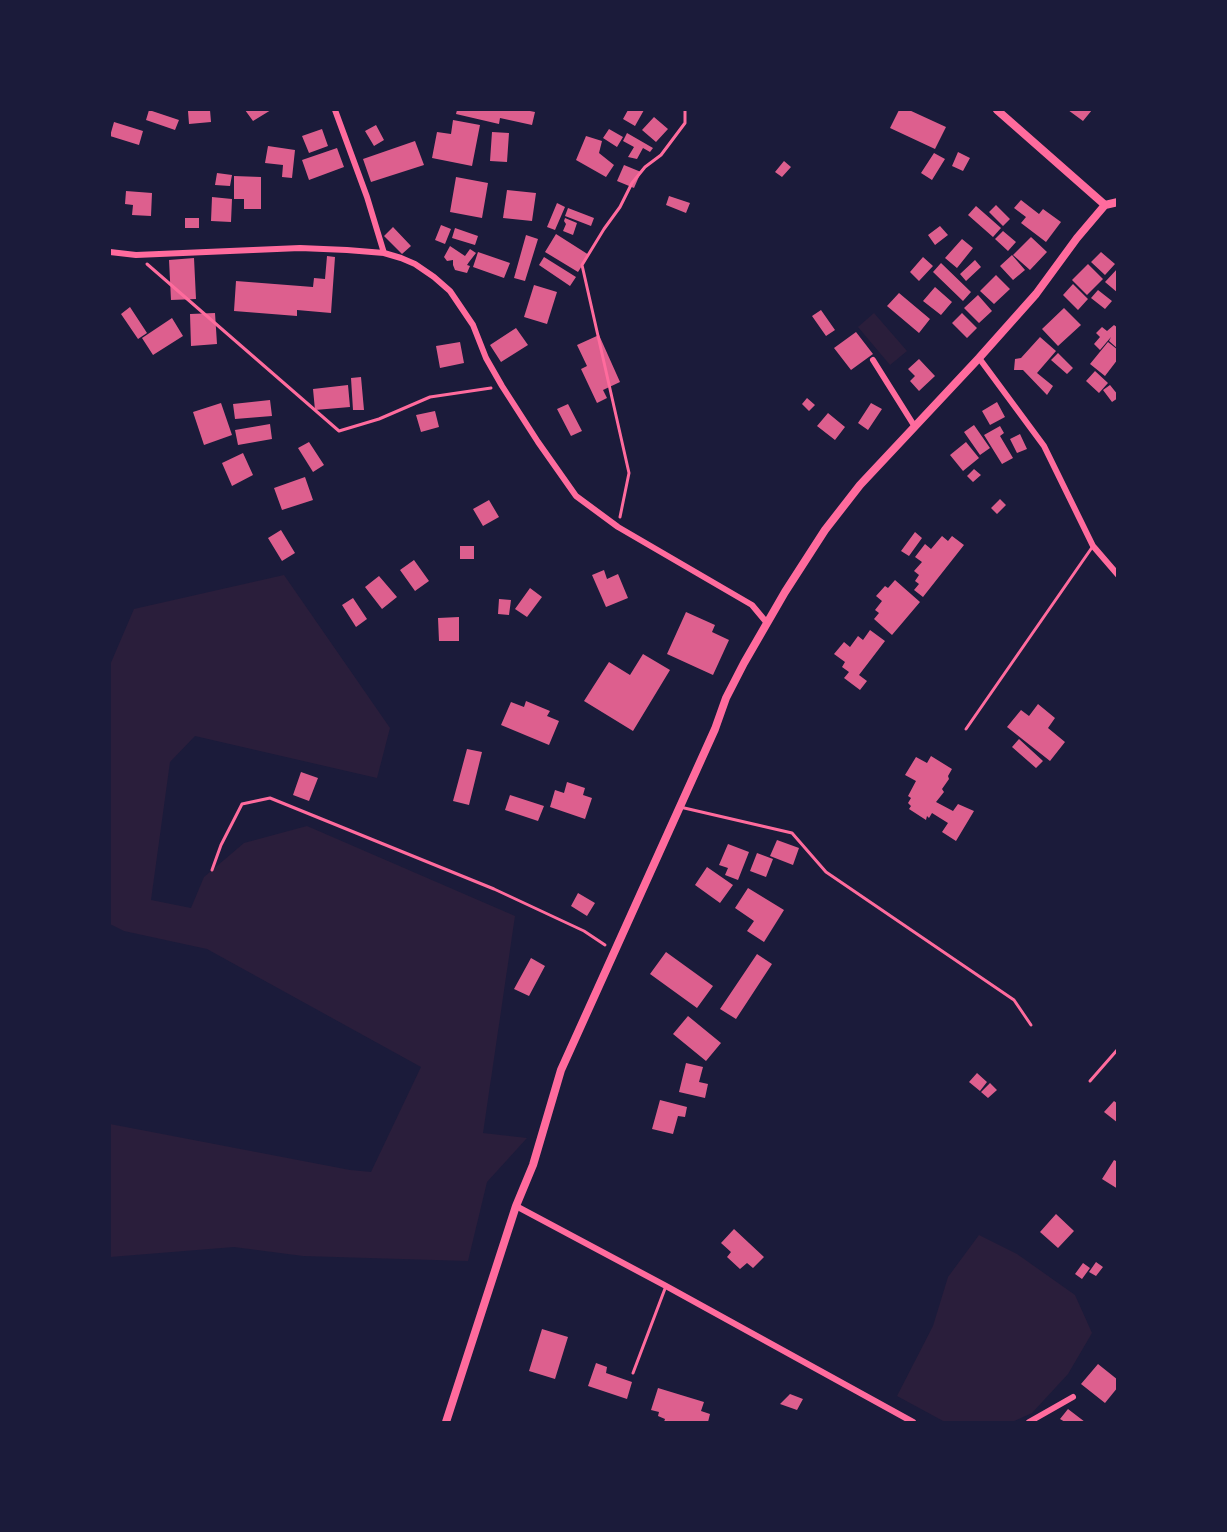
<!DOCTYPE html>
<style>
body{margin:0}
#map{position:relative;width:1227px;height:1532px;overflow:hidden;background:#1b1b3a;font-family:"Fira Sans Condensed",sans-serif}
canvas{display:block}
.frame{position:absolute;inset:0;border:111px solid #1b1b3a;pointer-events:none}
</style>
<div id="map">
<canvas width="1227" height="1532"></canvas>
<div class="frame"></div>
</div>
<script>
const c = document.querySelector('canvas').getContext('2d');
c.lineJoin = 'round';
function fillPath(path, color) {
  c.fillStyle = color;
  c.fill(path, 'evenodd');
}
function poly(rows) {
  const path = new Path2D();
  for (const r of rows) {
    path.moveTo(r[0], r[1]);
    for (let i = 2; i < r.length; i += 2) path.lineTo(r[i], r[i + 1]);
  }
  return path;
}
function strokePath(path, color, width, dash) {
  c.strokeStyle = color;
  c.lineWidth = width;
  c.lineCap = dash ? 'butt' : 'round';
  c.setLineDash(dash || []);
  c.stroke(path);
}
fillPath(poly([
 [874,313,907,351,890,365,858,327],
 [284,575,390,728,377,778,195,736,170,762,151,900,191,908,204,877,244,843,307,826,515,916,483,1133,527,1138,487,1182,468,1261,303,1256,234,1247,110,1257,110,1124,350,1170,371,1172,421,1067,207,949,124,931,110,924,110,665,134,609],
 [979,1235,1017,1254,1075,1295,1092,1333,1068,1374,1032,1413,1012,1422,945,1422,897,1396,933,1326,948,1277]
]), '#2a1e3b');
fillPath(poly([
 [149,110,179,120,175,130,146,120],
 [210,110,211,122,189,124,188,111],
 [245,110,271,110,253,121],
 [457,110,525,110,535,112,532,125,500,118,499,124,456,114],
 [628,110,644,110,635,126,623,119],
 [899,110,909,110,946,127,935,149,890,128],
 [1068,110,1092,110,1083,121],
 [654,117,668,129,656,142,642,130],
 [453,120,480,125,472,166,432,158,437,132,451,134],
 [114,122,143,131,139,145,110,136],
 [376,125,384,140,374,146,365,131],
 [322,129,328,146,309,153,302,136],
 [609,129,623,137,617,147,603,138],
 [492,132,509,133,507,162,490,161],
 [627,133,653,148,650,152,643,148,637,159,628,157,634,147,623,141],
 [586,136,602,141,599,153,614,165,606,177,576,160],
 [415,141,424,165,371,182,363,159],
 [268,146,295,150,292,178,282,177,283,165,265,163],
 [337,148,344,167,309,180,302,160],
 [958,152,970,158,963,171,952,166],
 [934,153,945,159,932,180,921,173],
 [784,161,791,167,782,177,775,172],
 [624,165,641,172,634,188,617,181],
 [217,173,232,175,230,186,215,185],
 [234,176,261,177,261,209,244,209,244,199,234,199],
 [456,177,488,183,482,218,450,212],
 [507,190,536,193,532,221,503,218],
 [126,191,152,193,151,216,132,215,133,205,125,204],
 [669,196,690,203,686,213,666,205],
 [212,197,232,199,231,222,211,221],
 [1021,200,1039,214,1043,209,1061,222,1046,242,1021,223,1026,217,1014,208],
 [557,203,565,207,555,230,547,227],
 [996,205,1010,219,1003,226,989,212],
 [976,206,1001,228,993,237,968,215],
 [568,208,594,218,591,226,565,216],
 [185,218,199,218,199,228,185,228],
 [565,218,577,223,573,235,563,231,566,224,564,221],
 [441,225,451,229,445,244,435,240],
 [940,226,948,235,935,245,928,235],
 [393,227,411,246,402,254,384,236],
 [455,228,478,236,475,245,452,238],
 [1003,231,1016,242,1008,251,995,239],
 [556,234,589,255,578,272,545,252],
 [526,235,538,239,525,281,514,278],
 [1031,237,1047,252,1030,270,1013,255],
 [962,239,973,248,957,268,945,258],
 [450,246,465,256,470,249,476,253,469,262,467,265,470,266,467,273,455,270,453,265,453,260,447,261,444,257],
 [478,252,510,263,504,278,473,267],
 [1101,252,1115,264,1105,275,1091,262],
 [1012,255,1025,270,1013,280,1000,266],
 [327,256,335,257,331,313,297,310,297,316,234,311,236,281,313,287,314,278,325,279],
 [544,257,576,277,570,286,539,265],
 [923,257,933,266,919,281,910,272],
 [194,258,196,299,171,300,169,260],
 [975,260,981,267,966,281,960,274],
 [941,263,971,292,963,301,933,272],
 [1088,264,1103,279,1087,295,1072,280],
 [1118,268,1118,293,1105,282],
 [996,275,1010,289,994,304,980,291],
 [1073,284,1088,299,1078,310,1063,295],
 [534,285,557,292,547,324,524,317],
 [935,287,952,302,941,315,923,301],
 [1098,290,1112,301,1105,309,1091,298],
 [899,293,930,319,919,333,887,306],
 [978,295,992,311,979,323,964,308],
 [130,307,147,333,138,339,121,314],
 [1064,308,1081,325,1058,346,1042,329],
 [821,310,835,330,826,336,812,316],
 [215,313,217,344,191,346,190,314],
 [962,313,977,328,967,338,952,323],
 [172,318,183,336,153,355,142,338],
 [1114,325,1118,328,1118,349,1109,341,1111,337,1100,350,1094,344,1100,337,1096,333,1102,327,1107,331],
 [516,328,528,345,501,362,490,345],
 [856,332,873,354,851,370,834,348],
 [599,335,620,382,603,390,607,398,597,403,581,369,587,366,577,345],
 [1040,337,1056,351,1037,373,1053,386,1047,395,1023,370,1014,370,1015,359,1021,358],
 [460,342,464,363,440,368,436,346],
 [1108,342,1118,350,1118,359,1105,376,1090,364],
 [1058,353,1073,368,1067,374,1051,360],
 [919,359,935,376,919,391,910,381,915,376,908,369],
 [1095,371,1108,383,1099,393,1086,381],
 [361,377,364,410,353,410,351,378],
 [348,385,350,407,315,410,313,389],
 [1110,385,1118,395,1118,398,1112,402,1103,390],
 [807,398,815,405,809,411,802,404],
 [270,400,272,416,235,419,233,404],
 [997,402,1005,417,990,425,982,411],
 [221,403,232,435,204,445,193,412],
 [871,403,882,409,868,430,858,423],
 [568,404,582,431,571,436,557,409],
 [435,411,439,427,421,432,416,415],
 [828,413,845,427,835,440,817,426],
 [270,424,272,439,238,445,235,430],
 [974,425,990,448,980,455,964,432],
 [1000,426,1004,433,1000,436,1013,458,1002,464,984,435],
 [1020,434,1027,449,1017,453,1010,439],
 [309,442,324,465,313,472,298,448],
 [966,442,979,458,963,471,950,455],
 [243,453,253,475,232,486,222,463],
 [974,469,981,475,973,482,967,476],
 [305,477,313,500,282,510,274,488],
 [1000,499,1006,505,997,514,991,508],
 [489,500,499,517,483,526,473,509],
 [281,530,295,553,282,561,268,538],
 [915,532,922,538,909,556,901,551],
 [942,536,948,541,952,536,964,545,923,597,914,590,919,584,915,581,919,575,914,571,922,562,915,557,925,544,931,549],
 [460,546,474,546,474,559,460,559],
 [414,560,429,581,415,591,400,570],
 [604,570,607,579,618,574,628,598,606,607,592,575],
 [379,576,397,597,382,609,365,587],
 [895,580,920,602,892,635,874,619,879,613,875,610,882,601,876,596,885,586,888,588],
 [530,588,542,597,527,617,515,609],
 [353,598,367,619,356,627,342,605],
 [499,599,511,600,509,615,498,614],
 [686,612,715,625,712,632,729,640,713,675,667,654],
 [459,617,459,641,439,641,438,618],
 [870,630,885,641,859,675,867,681,860,690,844,678,849,672,842,667,845,662,834,654,844,642,850,647,858,636,863,640],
 [643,654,670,670,633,731,584,701,609,662,630,675],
 [526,701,550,711,547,716,559,721,549,745,501,725,511,702,524,707],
 [1038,704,1055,718,1048,728,1065,742,1050,761,1007,727,1021,710,1029,716],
 [1019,739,1043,761,1036,768,1012,747],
 [467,749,482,752,469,805,453,801],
 [931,756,952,769,948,776,949,779,942,789,944,792,936,802,953,811,958,804,974,811,956,841,942,832,948,823,932,813,929,818,927,816,926,820,909,809,911,806,908,803,911,798,908,796,916,781,905,775,916,757,927,763],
 [301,772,318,778,309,801,293,795],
 [567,782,585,788,583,795,592,798,585,819,550,807,555,790,564,793],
 [510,795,544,806,538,821,505,810],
 [777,840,799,848,793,865,770,856],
 [728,844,749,852,738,880,725,875,728,868,719,865],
 [757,853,773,859,766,877,750,871],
 [707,867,733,885,720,903,695,885],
 [748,888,784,910,764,942,747,931,754,921,735,908],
 [578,893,595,903,587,916,571,906],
 [666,952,713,986,697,1008,650,974],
 [757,954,772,964,736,1019,720,1009],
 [531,958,545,966,529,996,514,989],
 [688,1016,721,1043,706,1061,673,1034],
 [686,1063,703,1067,699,1082,708,1084,705,1098,679,1092],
 [977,1073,987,1082,980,1091,969,1082],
 [990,1083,997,1090,988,1098,981,1092],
 [660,1100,687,1107,685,1117,678,1116,673,1134,652,1129],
 [1114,1101,1118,1104,1118,1123,1104,1112],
 [1114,1160,1118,1162,1118,1189,1102,1179],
 [1056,1214,1074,1231,1058,1248,1040,1232],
 [734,1229,764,1257,753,1268,747,1263,740,1269,727,1257,731,1252,721,1243],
 [1096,1262,1103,1267,1096,1276,1089,1272],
 [1083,1263,1090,1268,1082,1279,1075,1274],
 [542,1329,568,1337,555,1379,529,1371],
 [596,1363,607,1367,606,1373,632,1382,627,1399,588,1386],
 [1098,1364,1118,1380,1118,1387,1105,1403,1081,1384],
 [658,1388,704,1402,701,1411,710,1414,708,1422,664,1422,665,1419,658,1416,659,1412,651,1410],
 [790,1394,803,1399,797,1410,780,1404],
 [1068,1409,1085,1422,1065,1422,1060,1419]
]), '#dd5f8e');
strokePath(poly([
 [147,264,339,431,379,419,430,397,491,388],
 [620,517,629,473,582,265,604,229,620,207,632,183,645,167,661,155,685,123,685,110],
 [212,870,221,845,242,804,270,798,494,889,584,931,605,945],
 [1090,1081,1118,1049]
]), '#ff6b9d', 3);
strokePath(poly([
 [966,729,1093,546],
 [680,807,792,833,826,872,1014,1000,1031,1025],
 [633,1373,666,1286]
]), '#ff6b9d', 3);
strokePath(poly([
 [335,110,367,197,384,253,401,258,415,264,434,277,450,291,473,325,486,358,502,386,538,442,576,496,618,527,752,605,767,623],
 [110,252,136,255,300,248,347,250,384,253],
 [979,358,1044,446,1093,546,1118,575],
 [873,360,915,427],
 [516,1206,666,1286,913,1422],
 [1029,1422,1073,1397]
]), '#ff6b9d', 6);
strokePath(poly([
 [997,110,1105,205,1118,202],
 [446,1422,516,1206,533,1165,561,1070,715,729,726,698,744,663,785,592,825,530,860,485,979,358,1036,294,1077,238,1105,205]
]), '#ff6b9d', 8);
</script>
